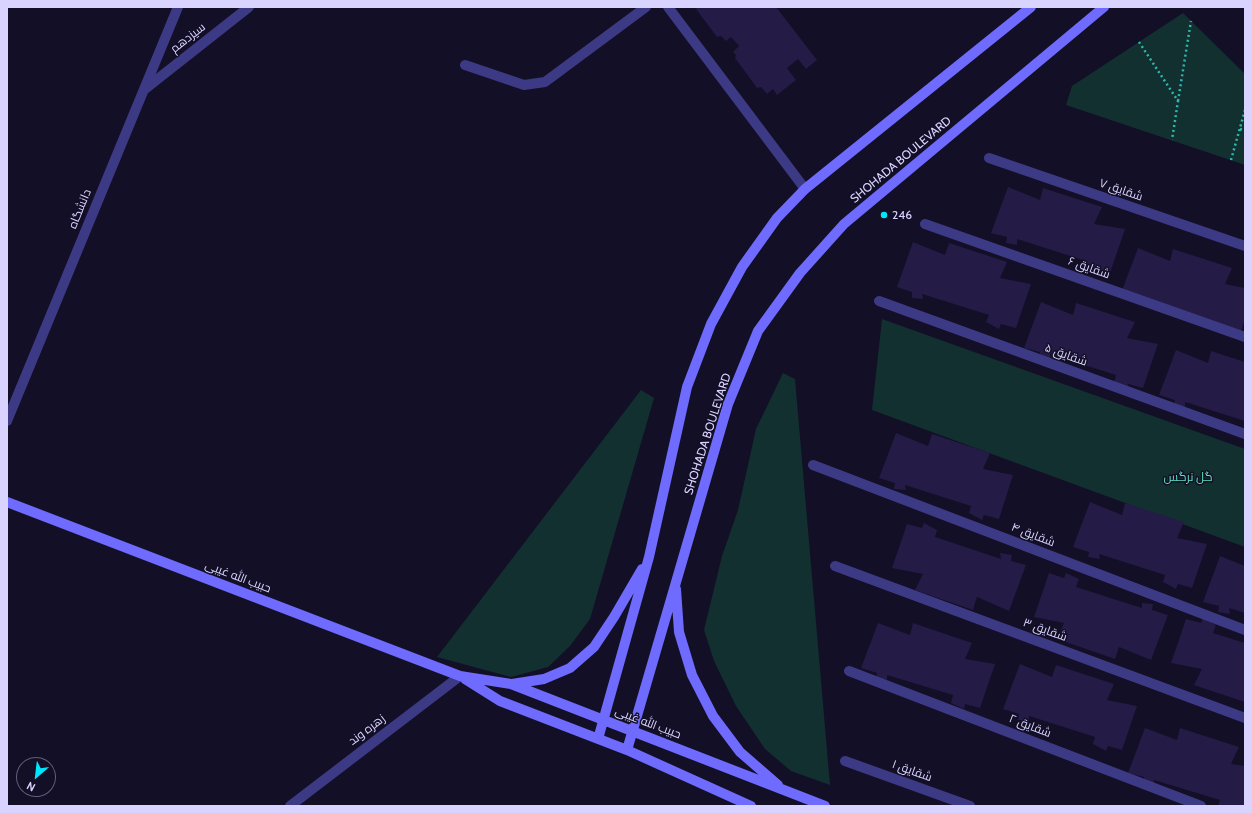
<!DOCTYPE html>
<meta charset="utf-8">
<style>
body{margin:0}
#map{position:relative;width:1252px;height:813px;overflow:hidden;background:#130f26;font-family:Cabin,sans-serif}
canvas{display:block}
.frame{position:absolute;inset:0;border:8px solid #d9d4ff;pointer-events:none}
.north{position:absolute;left:16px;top:757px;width:40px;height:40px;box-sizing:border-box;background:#130f26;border:1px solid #625e7d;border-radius:50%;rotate:208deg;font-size:11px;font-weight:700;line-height:16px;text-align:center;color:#d9d4ff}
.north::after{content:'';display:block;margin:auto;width:14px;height:18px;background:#00e5ff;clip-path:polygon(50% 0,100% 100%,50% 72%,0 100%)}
</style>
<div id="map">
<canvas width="1252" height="813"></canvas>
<div class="frame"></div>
<div class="north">N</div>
</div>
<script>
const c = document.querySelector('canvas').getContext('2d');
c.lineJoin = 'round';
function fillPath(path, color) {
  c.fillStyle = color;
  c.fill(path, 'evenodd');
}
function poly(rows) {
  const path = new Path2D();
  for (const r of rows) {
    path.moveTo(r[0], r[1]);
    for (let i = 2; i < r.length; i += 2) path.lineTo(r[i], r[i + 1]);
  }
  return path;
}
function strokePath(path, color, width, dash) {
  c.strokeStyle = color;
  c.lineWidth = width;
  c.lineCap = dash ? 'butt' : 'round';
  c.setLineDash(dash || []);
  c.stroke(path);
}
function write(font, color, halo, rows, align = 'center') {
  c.font = font + ' Cabin,Cairo,sans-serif';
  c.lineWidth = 3;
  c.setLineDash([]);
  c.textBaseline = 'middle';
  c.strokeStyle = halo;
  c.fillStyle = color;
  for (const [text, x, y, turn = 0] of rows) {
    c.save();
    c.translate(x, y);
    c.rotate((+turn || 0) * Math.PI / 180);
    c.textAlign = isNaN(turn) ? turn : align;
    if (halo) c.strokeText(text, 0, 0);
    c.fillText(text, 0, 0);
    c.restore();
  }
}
fillPath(poly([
 [1183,13,1245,74,1245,165,1066,105,1072,86],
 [882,319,1245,449,1245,547,872,410],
 [783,373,795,379,830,785,791,771,765,749,736,706,714,661,704,630,722,556,738,510,756,429],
 [641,390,654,398,590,619,570,646,548,667,511,677,437,657]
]), '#12302f');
fillPath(poly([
 [698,7,776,7,817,60,806,69,798,59,787,68,796,80,777,95,773,89,767,94,761,87,757,88,735,58,736,55,733,52,739,46,731,37,726,41,721,36,717,37,696,9],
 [1008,187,1040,200,1043,188,1102,207,1094,224,1125,229,1110,273,1095,269,1094,274,1080,267,1083,260,1017,239,1017,245,1006,243,1007,237,991,233],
 [913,242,945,255,949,243,1007,262,1000,278,1031,284,1016,328,1001,324,999,329,986,322,989,315,922,294,923,299,912,298,912,292,897,287],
 [1138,248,1170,261,1173,249,1232,268,1225,284,1245,288,1245,319,1240,334,1121,293],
 [1041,302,1073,315,1076,303,1135,322,1127,338,1158,344,1143,388,1128,384,1127,389,1114,382,1116,375,1050,354,1050,360,1039,358,1040,352,1024,348],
 [1176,350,1208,363,1211,351,1245,362,1245,421,1185,402,1185,407,1174,406,1175,400,1159,395],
 [896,433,928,446,932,434,990,453,983,469,1013,475,999,519,984,515,982,520,969,513,971,506,905,485,906,490,894,489,895,483,879,478],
 [1090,502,1122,515,1125,503,1184,522,1177,538,1207,544,1192,588,1178,584,1176,589,1163,582,1165,575,1099,554,1100,559,1088,557,1089,552,1073,547],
 [924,523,937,530,935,537,1001,559,1000,553,1012,555,1011,561,1026,565,1009,611,977,597,973,610,915,590,923,574,892,568,907,524,922,528],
 [1220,556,1245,566,1245,613,1229,608,1230,614,1218,612,1219,606,1203,602],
 [1049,573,1064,578,1066,573,1079,579,1076,587,1142,608,1142,603,1153,604,1152,610,1168,615,1151,660,1119,647,1115,659,1057,639,1064,623,1034,617],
 [1203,618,1216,625,1213,633,1245,643,1245,702,1194,685,1202,669,1171,663,1186,619,1201,623],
 [878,623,910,635,913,623,972,643,965,659,995,664,980,708,965,704,964,709,951,703,953,695,887,675,887,680,876,678,877,673,861,668],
 [1020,664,1052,677,1056,665,1114,684,1107,700,1137,706,1122,750,1108,746,1106,751,1093,744,1095,737,1029,716,1029,721,1018,720,1019,714,1003,709],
 [1145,728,1177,740,1180,728,1239,747,1231,764,1245,766,1245,806,1218,806,1220,800,1154,780,1154,785,1143,783,1144,777,1128,773]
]), '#241b47');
strokePath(poly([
 [1139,42,1178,101,1172,140],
 [1178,101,1191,21],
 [1240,129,1245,131],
 [1231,160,1245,110]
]), '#2fb8b0', 2.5, [2, 3]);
strokePath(poly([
 [668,7,805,189],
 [465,65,524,85,545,82,646,7],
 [145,89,249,7],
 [989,158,1245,246],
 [925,224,1245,337],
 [879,301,1245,434],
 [7,421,178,7],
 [813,465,1245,630],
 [835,566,1245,718],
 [849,671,1201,806],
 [845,761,970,806],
 [290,806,460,676]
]), '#3d3a85', 10);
strokePath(poly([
 [7,502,460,676,511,684,825,806],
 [676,589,679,632,692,675,713,716,740,752,778,785],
 [465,679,500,701,627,750,751,806],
 [512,684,544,679,570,668,594,647,614,617,642,569],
 [598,739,649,557,687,387,711,324,742,267,777,218,805,189,1031,7],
 [627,750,728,404,758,331,800,273,844,224,1104,7]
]), '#6f6bff', 10);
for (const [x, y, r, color] of [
 [884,215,4,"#00e5ff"]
]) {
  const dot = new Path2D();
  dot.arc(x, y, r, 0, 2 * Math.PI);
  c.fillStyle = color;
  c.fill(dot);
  strokePath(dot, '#130f26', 1.5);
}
write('12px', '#d9d4ff', '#130f26', [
 ["سیزدهم",188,38,-38],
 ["SHOHADA BOULEVARD",901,160,-40],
 ["شقایق ۷",1121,190,19],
 ["دانشگاه",80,209,-68],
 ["شقایق ۶",1089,268,20],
 ["شقایق ۵",1066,355,20],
 ["SHOHADA BOULEVARD",708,434,-72],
 ["شقایق ۴",1033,535,21],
 ["حبیب الله غیبی",238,577,21],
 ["شقایق ۳",1045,630,20],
 ["حبیب الله غیبی",648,723,21],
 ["شقایق ۲",1030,726,21],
 ["زهره وند",367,730,-37],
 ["شقایق ۱",912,771,20]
]);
write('12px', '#d9d4ff', '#130f26', [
 ["246",892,215]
], 'left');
write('12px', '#5fe0c0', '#130f26', [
 ["گل نرگس",1188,477]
]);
</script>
